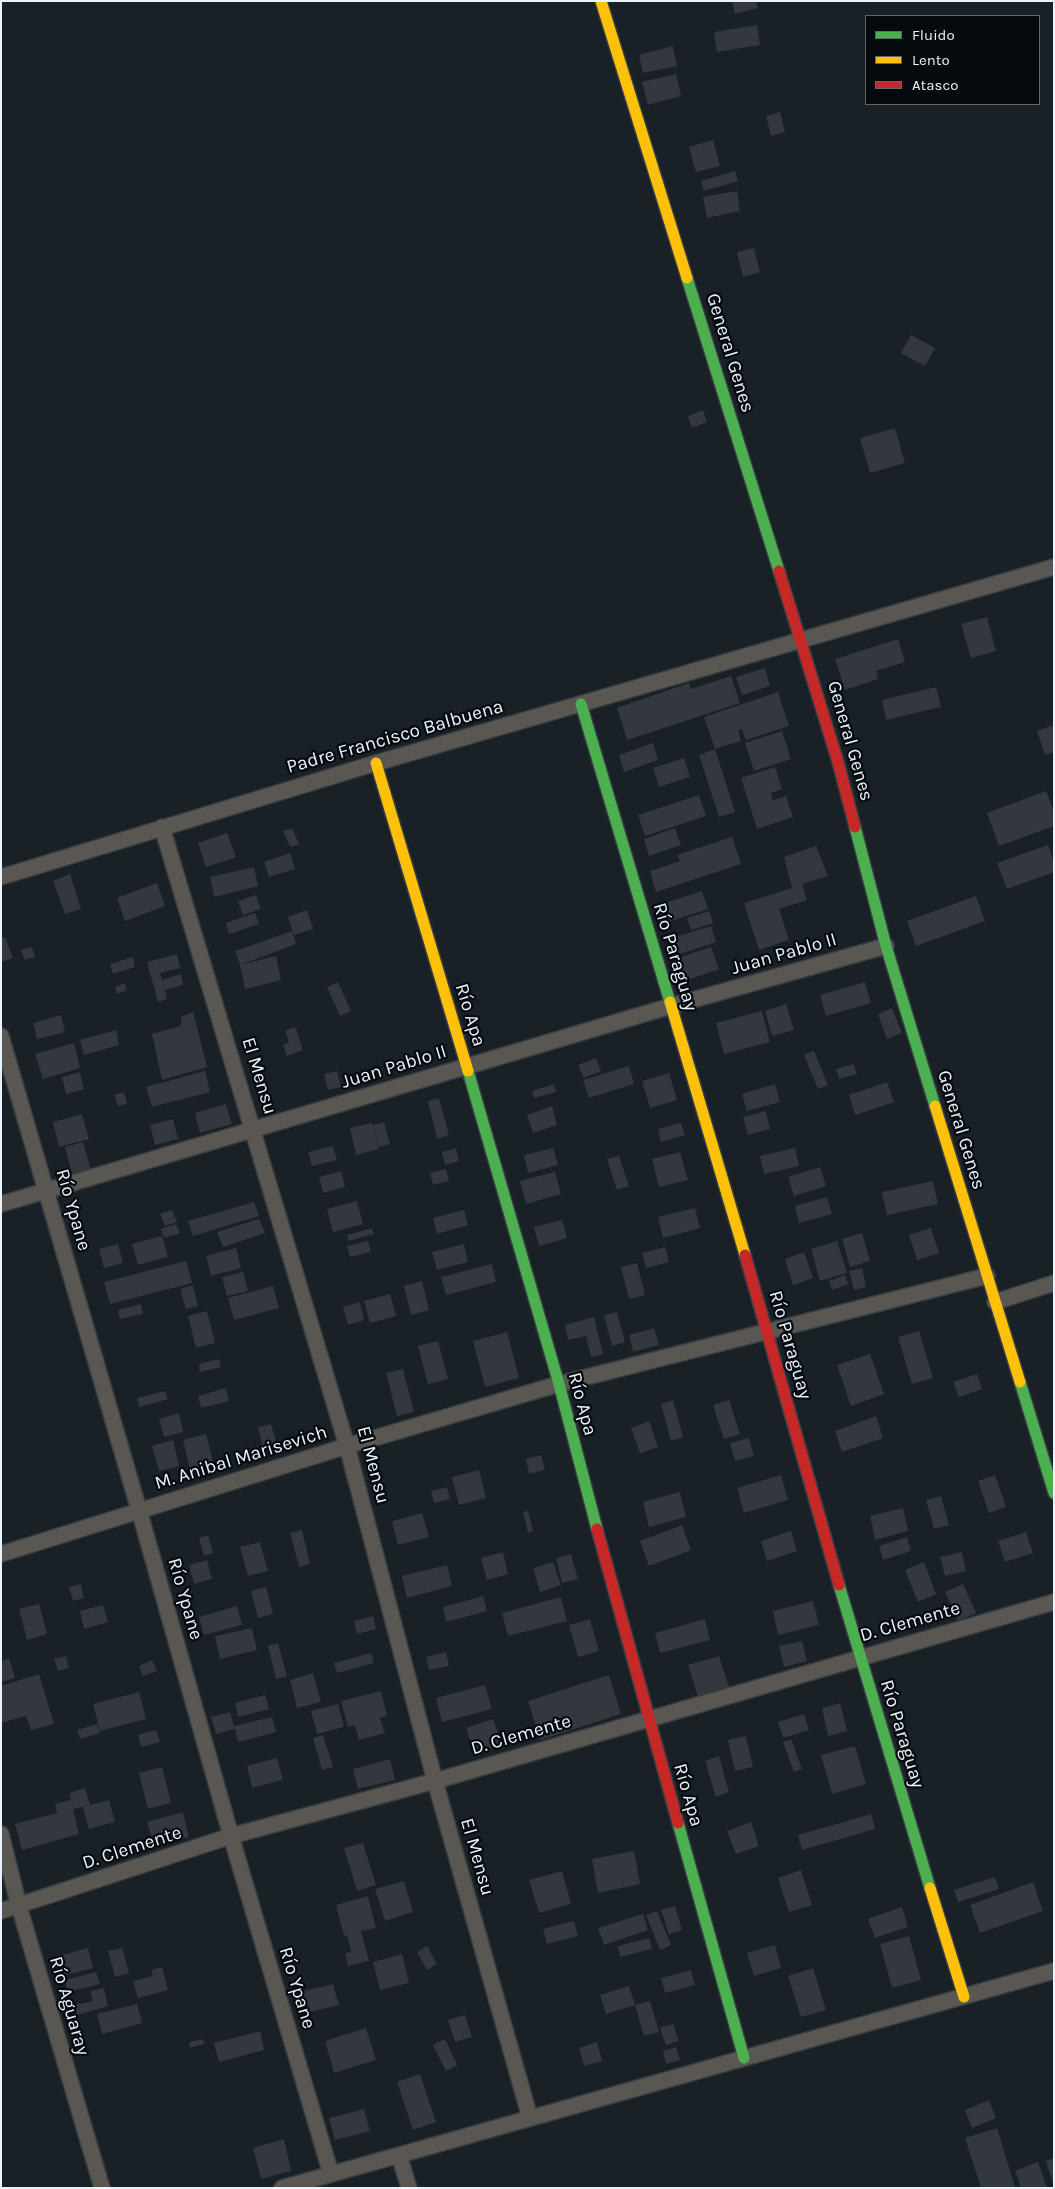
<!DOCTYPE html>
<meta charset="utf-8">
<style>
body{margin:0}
#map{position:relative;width:1055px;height:2189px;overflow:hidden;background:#192026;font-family:Karla,sans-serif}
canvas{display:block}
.frame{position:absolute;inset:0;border:2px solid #e9f3fb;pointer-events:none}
.legend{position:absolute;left:865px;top:15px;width:175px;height:90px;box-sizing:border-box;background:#050a0e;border:1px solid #60676d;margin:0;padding:6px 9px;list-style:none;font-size:15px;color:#e9f3fb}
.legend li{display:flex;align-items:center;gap:10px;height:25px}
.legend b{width:25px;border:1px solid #60676d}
</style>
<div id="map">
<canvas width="1055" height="2189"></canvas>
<div class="frame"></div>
<ul class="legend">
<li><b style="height:6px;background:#4caf50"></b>Fluido</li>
<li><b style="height:6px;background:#ffc107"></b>Lento</li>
<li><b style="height:6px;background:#c62828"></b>Atasco</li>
</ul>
</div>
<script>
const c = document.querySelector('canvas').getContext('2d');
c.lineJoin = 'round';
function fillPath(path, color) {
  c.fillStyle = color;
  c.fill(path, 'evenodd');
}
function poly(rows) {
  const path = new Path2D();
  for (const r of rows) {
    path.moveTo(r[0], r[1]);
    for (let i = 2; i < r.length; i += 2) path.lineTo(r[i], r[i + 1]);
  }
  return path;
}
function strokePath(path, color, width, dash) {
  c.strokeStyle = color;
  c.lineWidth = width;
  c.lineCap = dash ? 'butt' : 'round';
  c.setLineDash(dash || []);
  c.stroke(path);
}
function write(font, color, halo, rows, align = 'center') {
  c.font = font + ' Karla,sans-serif';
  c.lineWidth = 4.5;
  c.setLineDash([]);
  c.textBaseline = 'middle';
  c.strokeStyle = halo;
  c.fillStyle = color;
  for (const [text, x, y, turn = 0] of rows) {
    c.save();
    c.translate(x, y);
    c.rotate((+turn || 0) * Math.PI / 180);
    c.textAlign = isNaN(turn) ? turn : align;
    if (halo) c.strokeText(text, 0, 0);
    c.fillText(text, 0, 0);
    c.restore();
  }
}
fillPath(poly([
 [732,1,756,1,758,8,735,14],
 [757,25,760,45,717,52,714,32],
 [673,46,677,66,643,73,639,55],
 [676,74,681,96,648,105,642,82],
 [780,112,785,132,771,136,766,116],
 [713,140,720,166,696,172,689,147],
 [735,171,738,181,704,191,701,181],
 [737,191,740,211,707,218,703,197],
 [754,248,760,272,743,277,737,252],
 [911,335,935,348,925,366,901,353],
 [703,410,707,422,692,428,688,416],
 [895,428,905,463,870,473,860,438],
 [987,617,996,651,971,658,961,624],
 [898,639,905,662,876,671,878,679,845,690,835,659],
 [765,668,770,686,742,695,736,677],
 [731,676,740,703,627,740,617,708,689,683,691,689],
 [936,687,941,707,886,720,882,700],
 [778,692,789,726,746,740,742,729,738,730,741,741,715,749,704,717],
 [1054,725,1054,752,1045,755,1037,731],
 [782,731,791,759,754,771,745,743],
 [653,743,658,760,624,772,619,755],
 [715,749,735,812,719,817,699,755],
 [684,758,690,777,659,787,653,768],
 [775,767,782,789,771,793,773,800,786,796,793,817,757,829,741,778],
 [1046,791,1054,812,1054,826,999,846,987,813],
 [699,795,706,816,645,836,638,815],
 [292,828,299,844,290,847,283,831],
 [675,828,681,845,649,856,644,839],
 [227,833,236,857,206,867,198,843],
 [732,837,741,864,656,892,650,871,680,861,677,855],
 [1048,845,1054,862,1054,872,1007,889,997,863],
 [816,846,828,876,802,884,807,900,779,909,789,940,759,950,744,903,792,888,784,857],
 [290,853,295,869,269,877,264,862],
 [254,867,258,886,214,897,210,877],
 [70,874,81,909,65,914,53,881],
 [157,883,165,906,125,921,117,898],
 [702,891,708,909,665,923,659,905],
 [256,895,261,909,243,915,238,901],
 [976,896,985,921,916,946,907,921],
 [307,910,313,929,294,935,288,917],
 [709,911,713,923,691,930,687,918],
 [255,913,259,924,229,934,226,923],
 [711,926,716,942,677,955,672,938],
 [292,931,296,944,240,965,235,951],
 [5,937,13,958,1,962,1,938],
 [32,947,35,957,25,960,21,950],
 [711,947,719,969,685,981,678,958],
 [177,954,180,968,160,973,167,999,158,1002,147,962],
 [276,956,281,980,245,989,240,965],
 [133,957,135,967,113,974,110,964],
 [181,974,183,985,165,990,162,980],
 [338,982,351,1011,340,1016,327,987],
 [865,982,871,1003,826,1016,820,995],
 [124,983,127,990,117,994,115,987],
 [786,1004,794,1030,772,1036,765,1011],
 [892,1008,902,1033,887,1039,878,1014],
 [762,1011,770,1042,724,1054,716,1023],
 [193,1012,207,1067,162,1080,152,1034,181,1026,181,1017],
 [61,1015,65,1032,37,1039,33,1023],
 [295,1027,303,1050,287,1056,283,1045,289,1042,285,1031],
 [116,1030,119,1045,84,1055,80,1040],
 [74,1043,80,1068,43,1079,35,1054],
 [814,1051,828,1085,818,1089,804,1055],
 [596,1058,601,1071,584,1078,578,1065],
 [853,1064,857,1074,839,1079,836,1069],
 [629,1066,634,1084,589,1098,583,1080],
 [205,1071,210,1092,152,1107,146,1087],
 [337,1071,341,1087,328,1090,324,1074],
 [80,1072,84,1089,66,1094,62,1077],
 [669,1073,677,1100,650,1108,642,1081],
 [887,1082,894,1102,855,1115,849,1095],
 [554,1084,556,1092,534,1098,532,1091],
 [775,1084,780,1102,747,1111,742,1094],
 [124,1092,127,1104,118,1106,114,1095],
 [439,1098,449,1135,437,1139,428,1101],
 [226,1104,232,1124,200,1133,195,1113],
 [552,1106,557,1125,533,1133,527,1115],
 [766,1111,770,1129,748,1135,743,1117],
 [82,1114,89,1139,59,1147,53,1122],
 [173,1119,178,1139,155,1145,150,1125],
 [384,1122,390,1144,379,1147,373,1125],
 [372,1123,379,1149,356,1155,350,1128],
 [681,1123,685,1135,661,1142,658,1129],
 [83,1142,91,1170,72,1175,65,1147],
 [333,1146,337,1160,312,1166,308,1152],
 [456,1148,459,1161,445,1165,442,1152],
 [553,1148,558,1165,528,1173,524,1155],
 [795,1148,799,1166,764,1174,760,1156],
 [680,1152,688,1180,659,1187,652,1159],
 [619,1156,629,1186,617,1190,607,1159],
 [820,1167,826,1186,794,1196,788,1177],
 [446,1169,449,1181,433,1185,430,1173],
 [341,1171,345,1187,323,1193,319,1177],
 [555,1172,561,1194,526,1204,520,1181],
 [933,1181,938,1204,887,1215,882,1192],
 [827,1197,832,1214,799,1223,795,1206],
 [357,1201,363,1224,333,1232,327,1209],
 [254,1202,259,1216,193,1236,188,1221],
 [695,1208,700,1228,663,1238,658,1217],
 [172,1210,177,1222,165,1226,160,1214],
 [464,1210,468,1225,437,1234,433,1218],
 [259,1219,265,1233,223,1247,217,1232],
 [562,1220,567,1238,539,1246,534,1227],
 [176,1224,180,1233,164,1238,161,1229],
 [372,1228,374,1234,348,1241,347,1235],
 [931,1228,939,1253,917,1260,909,1235],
 [862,1233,870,1261,850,1267,842,1239],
 [162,1236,168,1257,138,1265,132,1244],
 [368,1241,371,1252,350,1257,347,1246],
 [837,1241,847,1273,820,1281,811,1249],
 [118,1244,123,1263,104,1268,99,1249],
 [464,1244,468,1262,437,1270,432,1252],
 [665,1247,669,1262,646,1268,642,1253],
 [236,1248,241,1268,211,1276,206,1256],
 [804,1252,813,1278,793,1285,785,1259],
 [186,1261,192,1283,110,1304,104,1282],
 [637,1263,645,1295,629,1299,621,1267],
 [492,1264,496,1282,446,1295,441,1277],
 [862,1268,866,1287,854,1290,849,1271],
 [243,1272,248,1291,227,1296,222,1277],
 [845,1275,848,1284,832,1290,829,1281],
 [422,1281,429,1310,411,1315,404,1286],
 [193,1285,198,1306,186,1309,180,1289],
 [273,1286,279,1308,234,1320,228,1298],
 [390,1294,396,1316,370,1323,364,1301],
 [360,1302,364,1320,348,1325,343,1307],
 [141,1304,143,1314,120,1319,118,1310],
 [207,1311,215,1343,196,1348,188,1316],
 [617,1312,625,1342,612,1346,604,1315],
 [594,1317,603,1354,591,1357,586,1336,568,1340,565,1325],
 [654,1328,659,1345,633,1352,629,1335],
 [919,1331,933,1378,912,1384,898,1337],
 [507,1332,519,1378,485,1387,473,1341],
 [438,1341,448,1379,428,1384,418,1346],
 [870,1354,884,1394,851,1406,837,1365],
 [219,1359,221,1367,200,1372,199,1364],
 [403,1369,414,1412,397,1416,386,1373],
 [977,1374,982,1389,959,1397,953,1382],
 [226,1388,229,1401,201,1408,198,1396],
 [165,1391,168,1399,139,1407,137,1398],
 [673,1400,683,1437,671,1441,661,1404],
 [729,1400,740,1434,724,1439,713,1405],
 [179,1413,183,1432,164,1437,159,1419],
 [876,1416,883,1438,842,1452,835,1431],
 [649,1421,658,1447,640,1453,631,1428],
 [271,1424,277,1446,263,1449,258,1427],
 [206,1434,213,1462,190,1469,183,1440],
 [749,1438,754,1456,735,1461,730,1443],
 [173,1440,179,1466,159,1471,152,1446],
 [541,1455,545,1470,529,1474,526,1459],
 [479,1470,486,1498,459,1505,452,1477],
 [781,1475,788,1500,744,1513,737,1488],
 [995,1475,1006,1507,989,1513,978,1481],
 [447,1487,450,1499,434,1503,431,1491],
 [680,1492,686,1517,649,1527,643,1502],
 [941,1496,949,1525,934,1529,926,1500],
 [903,1508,908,1531,875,1540,870,1516],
 [528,1511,533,1531,528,1533,523,1512],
 [422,1513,429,1537,398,1545,392,1521],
 [682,1525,691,1550,649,1566,640,1541],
 [302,1530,310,1564,299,1567,290,1533],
 [791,1531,797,1551,767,1561,761,1541],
 [1026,1532,1033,1553,1005,1562,998,1541],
 [208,1535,213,1553,204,1556,199,1538],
 [907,1537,911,1551,883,1560,879,1546],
 [260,1542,268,1571,248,1576,240,1547],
 [503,1552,508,1574,487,1580,481,1558],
 [962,1552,966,1571,945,1576,940,1557],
 [571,1554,578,1579,562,1583,556,1558],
 [207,1560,212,1579,194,1584,189,1565],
 [553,1562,561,1585,540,1592,533,1568],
 [924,1562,936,1594,918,1602,905,1570],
 [447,1565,452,1586,407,1598,402,1576],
 [81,1584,84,1598,73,1601,69,1587],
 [963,1584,976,1613,958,1621,945,1592],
 [266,1587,273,1614,258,1618,251,1591],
 [483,1596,487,1611,446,1622,443,1607],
 [561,1597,567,1621,508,1636,502,1613],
 [813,1601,819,1625,778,1635,773,1611],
 [39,1604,47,1634,27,1640,19,1609],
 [103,1605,108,1622,84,1629,80,1611],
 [237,1606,242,1625,204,1635,199,1617],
 [373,1616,376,1629,357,1634,354,1621],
 [590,1619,599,1651,578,1657,569,1625],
 [705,1619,710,1640,660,1653,655,1633],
 [252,1628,257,1650,220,1659,215,1636],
 [802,1641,807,1661,784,1667,779,1646],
 [278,1643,287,1676,276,1679,268,1646],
 [446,1652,449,1666,429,1670,426,1657],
 [371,1653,374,1663,337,1673,334,1663],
 [66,1656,69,1668,58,1671,54,1659],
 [719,1656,730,1690,699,1700,688,1665],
 [9,1658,15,1678,2,1682,1,1661],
 [152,1660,157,1671,143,1676,139,1666],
 [313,1673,321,1702,297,1708,290,1680],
 [39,1674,54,1724,31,1730,26,1716,1,1723,1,1686],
 [609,1675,621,1714,540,1740,528,1701],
 [485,1685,492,1709,442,1722,436,1698],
 [381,1691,387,1716,380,1718,385,1733,359,1740,355,1725,348,1727,341,1701],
 [139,1692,146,1719,100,1731,93,1704],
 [265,1695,269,1709,238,1717,235,1703],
 [840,1703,847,1731,828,1736,822,1708],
 [338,1704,344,1727,317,1734,311,1711],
 [230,1712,234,1726,272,1717,276,1732,238,1742,235,1729,216,1734,211,1717],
 [804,1714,809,1730,783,1738,778,1722],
 [493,1719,502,1744,475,1754,466,1728],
 [97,1724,100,1733,80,1739,77,1730],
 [156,1730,160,1742,141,1747,138,1735],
 [323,1735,333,1767,322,1770,313,1738],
 [746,1736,753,1767,735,1771,728,1740],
 [791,1739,802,1769,794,1772,783,1742],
 [855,1746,866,1784,832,1794,821,1755],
 [719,1756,729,1792,716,1797,705,1761],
 [277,1758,283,1780,252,1788,247,1766],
 [390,1759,395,1780,358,1789,353,1769],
 [162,1767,171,1803,148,1809,139,1773],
 [85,1788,90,1805,73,1809,79,1834,22,1850,15,1824,57,1813,55,1804,71,1800,69,1793],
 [109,1800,115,1822,89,1829,83,1807],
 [183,1812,189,1837,154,1846,147,1822],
 [871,1814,875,1829,802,1850,798,1835],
 [751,1822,759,1846,736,1854,727,1831],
 [363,1843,376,1885,357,1891,344,1848],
 [634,1851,640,1884,598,1893,592,1859],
 [801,1870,812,1905,789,1912,778,1878],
 [562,1871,571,1904,539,1913,529,1880],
 [995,1877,999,1889,958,1902,954,1890],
 [404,1881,413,1912,385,1921,375,1889],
 [1033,1882,1043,1911,980,1933,970,1905],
 [368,1896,376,1928,361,1931,369,1961,348,1966,345,1953,351,1952,347,1935,344,1936,336,1905],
 [675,1906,682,1930,669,1934,661,1910],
 [902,1907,908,1927,875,1938,868,1919],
 [657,1911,671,1945,660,1950,646,1915],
 [643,1914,648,1930,604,1945,598,1928],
 [574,1921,578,1936,547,1944,543,1929],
 [909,1936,921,1980,892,1988,880,1944],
 [649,1938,652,1949,620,1957,618,1946],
 [775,1945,781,1968,754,1976,747,1953],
 [427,1946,437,1964,427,1970,417,1952],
 [88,1948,93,1968,63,1976,58,1956],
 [122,1948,129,1973,115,1977,108,1951],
 [402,1954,409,1983,380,1990,373,1962],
 [162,1967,168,1990,138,1998,133,1981,153,1976,151,1970],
 [813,1968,826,2010,801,2017,788,1976],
 [691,1970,695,1985,665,1993,661,1978],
 [96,1972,100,1984,68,1992,65,1980],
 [333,1984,339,2005,301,2014,296,1993],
 [629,1986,635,2005,606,2014,600,1995],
 [104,1988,108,2006,77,2015,74,2005,93,2001,90,1991],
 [650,2001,659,2032,644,2036,635,2005],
 [137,2004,142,2023,102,2034,97,2014],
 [465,2015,472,2037,455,2042,448,2020],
 [673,2024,679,2041,666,2045,660,2028],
 [366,2028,376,2060,334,2073,325,2041],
 [260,2031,264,2050,219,2062,214,2043],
 [203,2039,204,2044,190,2048,189,2042],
 [445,2039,457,2065,446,2071,433,2045],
 [597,2042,602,2061,584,2066,579,2048],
 [676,2047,680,2060,666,2064,663,2051],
 [420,2074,436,2122,413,2130,397,2082],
 [989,2100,996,2118,972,2128,965,2110],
 [364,2109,370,2131,335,2140,329,2118],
 [997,2128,1015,2187,1014,2188,981,2188,965,2138],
 [284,2139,291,2171,261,2179,253,2148],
 [1054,2158,1054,2184,1053,2184,1046,2161],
 [1038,2162,1047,2188,1021,2188,1015,2171]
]), '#34373d');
const street = poly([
 [162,827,347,1446,435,1781,530,2118],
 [1,877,376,763,1054,567],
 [1,1036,139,1510,231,1836,331,2174],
 [1,1204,671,1006,886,946],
 [995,1302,1054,1283],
 [1,1554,347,1446,559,1384,987,1276],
 [1,1834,19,1906,102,2188],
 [1,1911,231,1836,435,1781,1054,1602],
 [399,2155,409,2188],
 [282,2188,1054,1971]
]);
const fast = poly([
 [687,278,779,571],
 [581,704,670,1002],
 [855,827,886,946,935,1106],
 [468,1071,559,1384,597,1529],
 [1020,1382,1054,1493],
 [839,1585,930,1888],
 [678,1823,744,2058]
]);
const slow = poly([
 [601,1,687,278],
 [376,763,468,1071],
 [670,1002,745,1255],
 [935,1106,1020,1382],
 [930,1888,964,1997]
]);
const jam = poly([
 [779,571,838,762,855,827],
 [745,1255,839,1585],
 [597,1529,678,1823]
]);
strokePath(street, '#373e43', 18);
strokePath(fast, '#373e43', 14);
strokePath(slow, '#373e43', 14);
strokePath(jam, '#373e43', 14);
strokePath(street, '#5a5752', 15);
strokePath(fast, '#4caf50', 11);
strokePath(slow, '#ffc107', 11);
strokePath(jam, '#c62828', 11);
write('19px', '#e9f3fb', '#050a0e', [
 ["General Genes",730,353,73],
 ["Padre Francisco Balbuena",395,737,-16],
 ["General Genes",850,741,74],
 ["Juan Pablo II",784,954,-16],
 ["Río Paraguay",675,957,73],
 ["Río Apa",470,1015,73],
 ["Juan Pablo II",394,1067,-17],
 ["El Mensu",259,1076,73],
 ["General Genes",961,1130,73],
 ["Río Ypane",73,1210,74],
 ["Río Paraguay",790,1345,74],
 ["Río Apa",582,1404,75],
 ["M. Anibal Marisevich",241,1458,-17],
 ["El Mensu",373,1465,75],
 ["Río Ypane",185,1599,74],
 ["D. Clemente",910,1622,-16],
 ["Río Paraguay",902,1734,73],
 ["D. Clemente",521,1735,-16],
 ["Río Apa",688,1795,74],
 ["D. Clemente",132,1848,-18],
 ["El Mensu",477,1857,74],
 ["Río Ypane",297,1988,73],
 ["Río Aguaray",69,2006,74]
]);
</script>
